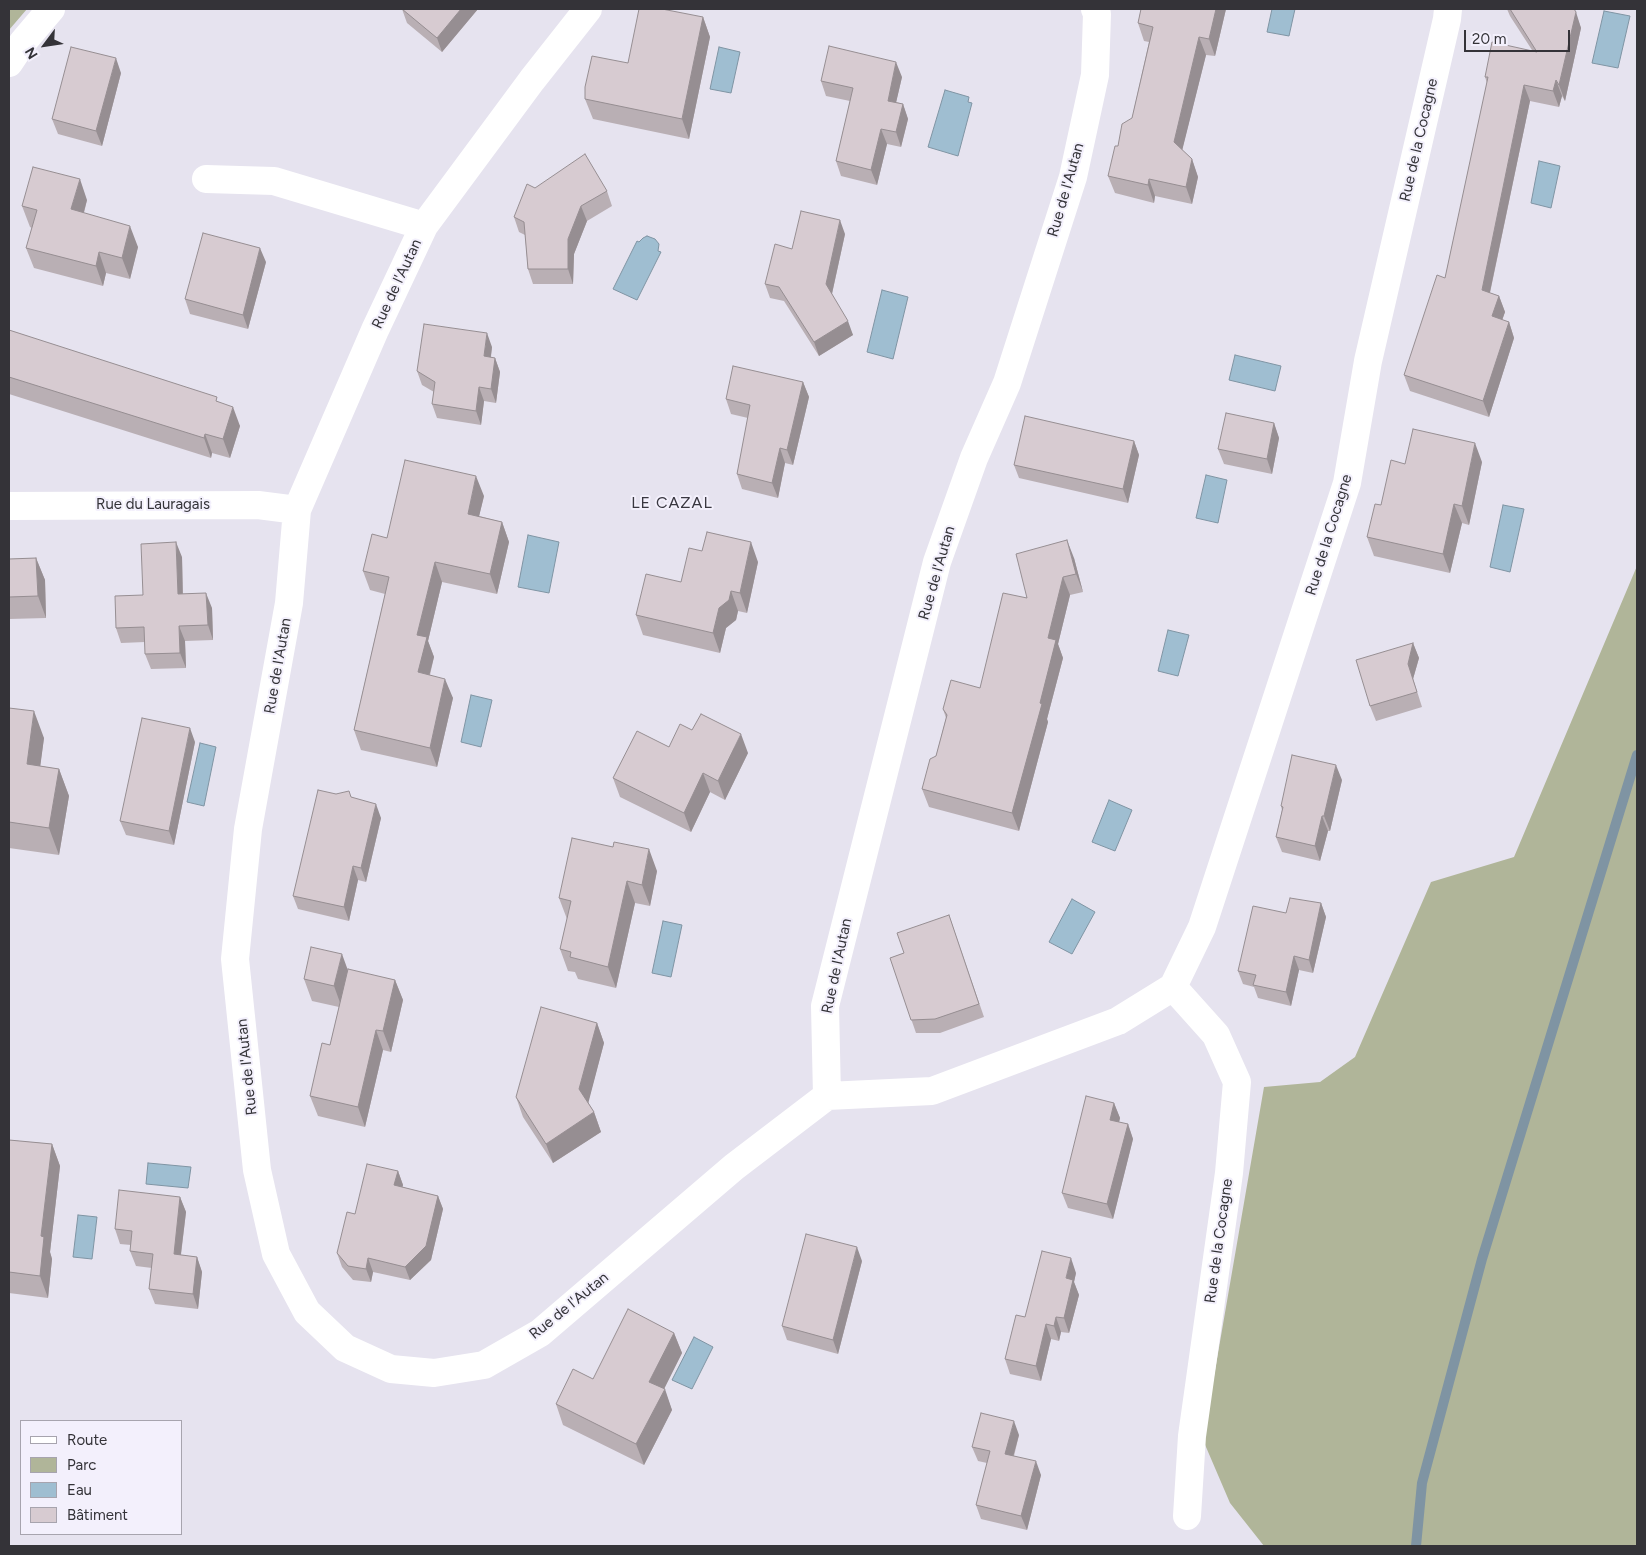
<!DOCTYPE html>
<meta charset="utf-8">
<style>
body{margin:0}
#map{position:relative;width:1646px;height:1555px;overflow:hidden;background:#e6e3ef;font-family:Figtree,sans-serif}
canvas{display:block}
.frame{position:absolute;inset:0;border:10px solid #343338;pointer-events:none}
.legend{position:absolute;left:20px;top:1420px;width:162px;height:115px;box-sizing:border-box;background:#f3f0fc;border:1px solid #a7a4ae;margin:0;padding:6px 9px;list-style:none;font-size:15px;color:#343338}
.legend li{display:flex;align-items:center;gap:10px;height:25px}
.legend b{width:25px;border:1px solid #a7a4ae}
.north{position:absolute;left:20px;top:20px;width:50px;height:50px;-webkit-text-stroke:4px #f3f0fc;paint-order:stroke;rotate:239deg;font-size:14px;font-weight:700;line-height:20px;text-align:center;color:#343338}
.north::after{content:'';display:block;margin:auto;width:18px;height:22px;background:#343338;clip-path:polygon(50% 0,100% 100%,50% 72%,0 100%)}
.scale{position:absolute;left:1464px;top:30px;width:106px;height:22px;box-sizing:border-box;border:2px solid #343338;border-top:0;padding-left:6px;font-size:15px;line-height:18px;white-space:nowrap;color:#343338;-webkit-text-stroke:4px #f3f0fc;paint-order:stroke}
</style>
<div id="map">
<canvas width="1646" height="1555"></canvas>
<div class="frame"></div>
<ul class="legend">
<li><b style="height:6px;background:#fff"></b>Route</li>
<li><b style="height:14px;background:#b0b599"></b>Parc</li>
<li><b style="height:14px;background:#9fbed1"></b>Eau</li>
<li><b style="height:14px;background:#d7cbd1"></b>Bâtiment</li>
</ul>
<div class="north">N</div>
<div class="scale">20 m</div>
</div>
<script>
const c = document.querySelector('canvas').getContext('2d');
c.lineJoin = 'round';
function fillPath(path, color) {
  c.fillStyle = color;
  c.fill(path, 'evenodd');
}
function poly(rows) {
  const path = new Path2D();
  for (const r of rows) {
    path.moveTo(r[0], r[1]);
    for (let i = 2; i < r.length; i += 2) path.lineTo(r[i], r[i + 1]);
  }
  return path;
}
function strokePath(path, color, width, dash) {
  c.strokeStyle = color;
  c.lineWidth = width;
  c.lineCap = dash ? 'butt' : 'round';
  c.setLineDash(dash || []);
  c.stroke(path);
}
function write(font, color, halo, rows, align = 'center') {
  c.font = font + ' Figtree,sans-serif';
  c.lineWidth = 4;
  c.setLineDash([]);
  c.textBaseline = 'middle';
  c.strokeStyle = halo;
  c.fillStyle = color;
  for (const [text, x, y, turn = 0] of rows) {
    c.save();
    c.translate(x, y);
    c.rotate((+turn || 0) * Math.PI / 180);
    c.textAlign = isNaN(turn) ? turn : align;
    if (halo) c.strokeText(text, 0, 0);
    c.fillText(text, 0, 0);
    c.restore();
  }
}
fillPath(poly([
 [9,9,27,9,9,30],
 [1637,566,1637,1546,1264,1546,1230,1503,1203,1440,1264,1087,1320,1082,1355,1057,1431,882,1514,857]
]), '#b0b599');
const water = poly([
 [1272,9,1295,9,1289,36,1267,32,1272,9],
 [1604,11,1630,16,1618,68,1592,63,1604,11],
 [719,47,740,52,731,93,710,89,719,47],
 [945,90,969,97,968,102,972,103,958,156,928,147,945,90],
 [1539,161,1560,166,1551,208,1531,203,1539,161],
 [647,236,655,239,659,244,658,251,661,252,637,300,613,289,637,241,639,242,643,238,647,236],
 [882,290,908,297,893,359,867,352,882,290],
 [1235,355,1281,366,1275,391,1229,380,1235,355],
 [1206,475,1227,480,1218,523,1196,518,1206,475],
 [1503,505,1524,509,1510,572,1490,567,1503,505],
 [528,535,559,542,549,593,518,587,528,535],
 [1168,630,1189,635,1178,676,1158,671,1168,630],
 [471,695,492,700,481,747,461,742,471,695],
 [200,743,216,747,204,806,187,802,200,743],
 [1109,800,1132,810,1115,851,1092,842,1109,800],
 [1072,899,1095,912,1072,954,1049,942,1072,899],
 [663,921,682,925,671,977,652,973,663,921],
 [148,1163,191,1167,188,1188,146,1184,148,1163],
 [78,1215,97,1217,92,1259,73,1257,78,1215],
 [694,1337,713,1347,692,1389,672,1380,694,1337]
]);
fillPath(water, '#9fbed1');
strokePath(water, '#7f94a3', 1);
strokePath(poly([
 [1416,1546,1422,1483,1482,1259,1637,755]
]), '#7f94a3', 10);
strokePath(poly([
 [588,9,532,80,424,226,375,330,297,510,289,603,248,829,235,959,257,1170,276,1254,307,1312,345,1348,391,1369,434,1373,484,1365,540,1333,734,1167,827,1096],
 [9,63,23,42,51,9],
 [206,179,274,181,424,226],
 [9,506,258,505,297,510],
 [1173,987,1216,1035,1237,1082,1229,1173,1192,1436,1187,1516],
 [827,1096,932,1091,1118,1021,1173,987,1202,927,1347,483,1368,361,1447,19,1448,9],
 [827,1096,825,1006,937,562,974,458,1007,383,1073,177,1095,75,1097,14,1095,9]
]), '#fff', 28);
fillPath(poly([
 [402,9,478,9,442,52,407,23],
 [1141,9,1226,9,1215,56,1206,55,1182,150,1192,159,1198,177,1192,204,1155,196,1154,203,1115,193,1108,176,1118,146,1132,118,1149,42,1144,41,1138,23],
 [1507,9,1574,9,1581,28,1565,101,1562,96,1559,107,1530,101,1490,293,1499,296,1505,312,1502,320,1509,322,1514,338,1489,417,1410,391,1404,375,1445,278,1487,83,1485,77,1532,50,1510,16],
 [703,17,710,37,689,139,593,119,585,99,628,63],
 [121,73,102,146,58,134,52,119],
 [902,77,896,102,903,104,908,119,901,147,887,144,877,185,841,176,836,161,850,101,826,96,821,81],
 [535,188,607,191,612,206,587,221,574,254,573,284,533,284,528,269,525,235,519,232,514,217],
 [87,200,84,213,138,247,130,279,106,273,103,286,34,268,26,248,32,228,30,227,22,206],
 [845,234,832,294,853,335,819,356,784,301,770,298,765,284],
 [266,262,248,329,190,314,185,299],
 [9,330,219,402,240,426,230,458,212,453,211,458,9,394],
 [492,347,491,357,495,358,500,372,496,403,484,401,481,425,437,418,432,404,434,392,422,385,417,371],
 [803,382,809,397,793,465,785,463,778,498,742,489,737,474,748,418,731,414,726,399],
 [1274,423,1279,438,1272,474,1224,464,1218,449],
 [1134,441,1139,455,1128,503,1019,478,1014,465],
 [1482,462,1469,525,1462,523,1450,573,1374,556,1367,537,1381,505,1405,464],
 [484,496,479,516,502,522,509,542,497,594,442,582,428,641,434,657,430,675,453,698,437,767,361,750,354,730,385,594,370,590,363,571,387,538],
 [702,551,758,562,747,613,738,611,736,620,726,628,720,653,643,635,636,615,681,582],
 [182,557,183,594,212,608,213,640,185,641,186,668,151,669,145,654,145,642,121,643,116,628,143,595],
 [36,558,45,580,46,618,9,619,9,559],
 [1074,558,1083,592,1070,595,1058,644,1063,658,1047,719,1048,722,1019,831,929,807,922,789,936,756,946,718,943,709,980,688,1027,598],
 [1413,643,1419,658,1413,679,1422,707,1376,721,1370,706],
 [9,708,44,738,40,766,59,769,69,796,59,855,9,848],
 [692,730,748,753,725,800,710,792,691,832,620,797,613,778,669,747],
 [195,742,174,845,126,835,120,821],
 [1342,780,1330,831,1328,831,1320,861,1282,852,1276,837,1282,810,1281,806],
 [336,794,351,797,381,818,366,882,358,880,349,921,298,909,293,896],
 [657,871,650,906,635,903,616,988,578,979,575,972,568,971,560,949,567,919,559,898],
 [1321,903,1326,917,1313,973,1299,970,1291,1006,1258,998,1254,987,1243,984,1238,971,1286,913],
 [949,915,984,1017,940,1033,916,1033,890,958,904,953],
 [348,971,395,980,403,1000,391,1052,383,1050,365,1127,318,1116,310,1096,330,1045,339,1007,312,1001,304,979],
 [597,1023,604,1043,588,1102,594,1112,601,1132,553,1163,523,1117,516,1097],
 [1114,1103,1120,1118,1119,1122,1128,1124,1133,1139,1113,1219,1068,1208,1062,1193],
 [9,1140,52,1144,60,1166,50,1252,52,1259,48,1298,9,1293],
 [398,1171,403,1185,402,1187,438,1196,443,1209,431,1260,410,1280,373,1272,371,1282,353,1280,342,1267,337,1253,355,1214],
 [180,1197,186,1212,181,1255,197,1257,202,1272,198,1309,155,1304,149,1289,152,1268,136,1266,130,1251,131,1245,120,1244,115,1229],
 [862,1261,838,1354,787,1340,782,1326],
 [1076,1273,1074,1282,1079,1295,1069,1333,1061,1332,1059,1341,1051,1339,1041,1381,1010,1374,1005,1359,1025,1317],
 [674,1333,682,1353,664,1389,672,1410,644,1465,563,1425,556,1404,593,1379],
 [1019,1435,1014,1456,1041,1475,1027,1530,981,1519,976,1505,987,1463,978,1461,972,1447]
]), '#b9afb4');
fillPath(poly([
 [461,9,478,9,442,52,437,38],
 [1216,9,1226,9,1215,56,1209,39],
 [1576,12,1581,28,1565,101,1559,85],
 [703,17,710,37,689,139,682,119],
 [1199,37,1206,55,1180,159,1174,142],
 [116,58,121,73,102,146,96,131],
 [896,62,902,77,893,116,888,101],
 [1556,80,1562,96,1559,107,1553,91],
 [1524,85,1530,101,1487,306,1482,290],
 [903,104,908,119,901,147,896,132],
 [881,129,887,144,877,185,871,170],
 [1192,159,1198,177,1192,204,1186,187],
 [80,179,87,200,79,230,71,209],
 [1149,179,1155,196,1154,203,1148,185],
 [581,206,587,221,574,254,573,284,568,269,568,239],
 [840,220,845,234,831,298,826,284],
 [130,226,138,247,130,279,122,258],
 [260,248,266,262,248,329,243,315],
 [99,252,106,273,103,286,96,266],
 [1499,296,1505,312,1498,332,1492,316],
 [848,321,853,335,819,356,814,342],
 [1509,322,1514,338,1489,417,1483,401],
 [487,333,492,347,489,370,484,356],
 [495,358,500,372,496,403,491,389],
 [803,382,809,397,793,465,787,450],
 [479,387,484,401,481,425,476,411],
 [233,407,240,426,230,458,223,439],
 [1274,423,1279,438,1272,474,1267,459],
 [205,434,212,453,211,458,204,438],
 [1134,441,1139,455,1128,503,1123,489],
 [1475,443,1482,462,1469,525,1462,506],
 [780,448,785,463,778,498,772,483],
 [476,476,484,496,475,533,468,514],
 [1454,504,1462,523,1450,573,1443,554],
 [502,522,509,542,497,594,490,574],
 [1067,540,1074,558,1083,592,1076,574],
 [176,542,182,557,183,609,178,594],
 [751,542,758,562,747,613,740,593],
 [36,558,45,580,46,618,38,596],
 [435,562,442,582,428,641,434,657,425,692,418,672,417,635],
 [1063,577,1070,595,1058,644,1063,658,1047,719,1048,722,1019,831,1012,813,1048,638],
 [731,591,738,611,736,620,726,628,720,653,713,633,719,608],
 [206,593,212,608,213,640,208,625],
 [179,626,185,641,186,668,180,653],
 [1413,643,1419,658,1413,679,1422,707,1408,664],
 [445,679,453,698,437,767,430,748],
 [34,711,44,738,37,791,27,764],
 [190,728,195,742,174,845,169,831],
 [741,734,748,753,725,800,718,781],
 [1336,765,1342,780,1330,831,1324,816],
 [59,769,69,796,59,855,49,828],
 [703,773,710,792,691,832,684,813],
 [376,804,381,818,366,882,361,868],
 [1322,816,1328,831,1320,861,1315,846],
 [649,849,657,871,650,906,642,885],
 [353,866,358,880,349,921,344,907],
 [627,881,635,903,616,988,608,967],
 [1321,903,1326,917,1313,973,1309,960],
 [342,954,350,976,342,1008,334,986],
 [1294,956,1299,970,1291,1006,1286,992],
 [395,980,403,1000,391,1052,383,1031],
 [597,1023,604,1043,587,1108,579,1089],
 [376,1030,383,1050,365,1127,358,1107],
 [1114,1103,1120,1118,1116,1135,1110,1120],
 [594,1112,601,1132,553,1163,546,1144],
 [1128,1124,1133,1139,1113,1219,1107,1204],
 [52,1144,60,1166,50,1252,52,1259,48,1298,40,1276,41,1236],
 [398,1171,403,1185,399,1199,394,1185],
 [438,1196,443,1209,431,1260,410,1280,405,1267],
 [180,1197,186,1212,179,1269,174,1254],
 [857,1247,862,1261,838,1354,833,1340],
 [197,1257,202,1272,198,1309,193,1294],
 [368,1258,373,1272,371,1282,366,1269],
 [1071,1258,1076,1273,1074,1282,1079,1295,1069,1333,1064,1318,1066,1278],
 [1056,1317,1061,1332,1059,1341,1054,1326],
 [1046,1324,1051,1339,1041,1381,1036,1366],
 [674,1333,682,1353,657,1403,649,1382],
 [665,1389,672,1410,644,1465,636,1444],
 [1014,1421,1019,1435,1010,1468,1005,1454],
 [1036,1461,1041,1475,1027,1530,1021,1516]
]), '#968e92');
const building = poly([
 [402,9,461,9,437,38,402,9],
 [639,9,662,9,703,17,682,119,585,99,585,87,592,56,628,63,639,9],
 [1141,9,1216,9,1209,39,1199,37,1174,142,1192,159,1186,187,1149,179,1148,185,1108,176,1115,146,1118,146,1122,124,1132,118,1153,27,1138,23,1141,9],
 [1510,9,1574,9,1576,12,1559,85,1556,80,1553,91,1524,85,1482,290,1499,296,1492,316,1509,322,1483,401,1404,375,1437,275,1445,278,1488,77,1485,77,1492,42,1537,52,1510,9],
 [829,46,896,62,888,101,903,104,896,132,881,129,871,170,836,161,853,88,821,81,829,46],
 [71,47,116,58,96,131,52,119,71,47],
 [585,154,607,191,581,206,568,239,568,269,528,269,524,222,514,217,527,184,535,188,585,154],
 [33,167,80,179,71,209,130,226,122,258,99,252,96,266,26,248,37,210,22,206,33,167],
 [801,211,840,220,826,284,848,321,814,342,779,287,765,284,775,244,792,249,801,211],
 [203,233,260,248,243,315,185,299,203,233],
 [424,324,487,333,484,356,495,358,491,389,479,387,476,411,432,404,435,382,417,371,424,324],
 [9,330,217,397,216,401,233,407,223,439,205,434,204,438,9,377,9,330],
 [733,366,803,382,787,450,780,448,772,483,737,474,750,405,726,399,733,366],
 [1226,413,1274,423,1267,459,1218,449,1226,413],
 [1025,416,1134,441,1123,489,1014,465,1025,416],
 [1413,429,1475,443,1462,506,1454,504,1443,554,1367,537,1375,504,1381,505,1391,460,1405,464,1413,429],
 [405,460,476,476,468,514,502,522,490,574,435,562,417,635,427,637,418,672,445,679,430,748,354,730,389,577,363,571,372,534,387,538,405,460],
 [707,532,751,542,740,593,731,591,729,600,719,608,713,633,636,615,646,574,681,582,689,548,702,551,707,532],
 [1067,540,1076,574,1063,577,1048,638,1056,640,1040,703,1042,704,1012,813,922,789,930,759,936,756,947,715,943,709,951,680,980,688,1003,593,1027,598,1016,554,1067,540],
 [176,542,178,594,206,593,208,625,179,626,180,653,145,654,144,627,116,628,115,596,143,595,141,544,176,542],
 [36,558,38,596,9,597,9,559,36,558],
 [1413,643,1408,664,1417,692,1370,706,1356,660,1413,643],
 [9,708,34,711,27,764,59,769,49,828,9,822,9,708],
 [701,714,741,734,718,781,703,773,684,813,613,778,637,731,669,747,680,724,692,730,701,714],
 [142,718,190,728,169,831,120,821,142,718],
 [1292,755,1336,765,1324,816,1322,816,1315,846,1276,837,1283,807,1281,806,1292,755],
 [318,790,336,794,349,791,351,797,376,804,361,868,353,866,344,907,293,896,318,790],
 [572,838,613,847,614,842,649,849,642,885,627,881,608,967,570,957,571,952,560,949,571,901,559,898,572,838],
 [1290,898,1321,903,1309,960,1294,956,1286,992,1253,985,1256,975,1238,971,1253,906,1286,913,1290,898],
 [949,915,979,1004,935,1019,911,1020,890,958,904,953,897,933,949,915],
 [311,947,342,954,334,986,304,979,311,947],
 [348,969,395,980,383,1031,376,1030,358,1107,310,1096,322,1043,330,1045,348,969],
 [541,1007,597,1023,579,1089,594,1112,546,1144,516,1097,541,1007],
 [1086,1096,1114,1103,1110,1120,1128,1124,1107,1204,1062,1193,1086,1096],
 [9,1140,52,1144,41,1236,44,1237,40,1276,9,1272,9,1140],
 [367,1164,398,1171,394,1185,438,1196,426,1246,405,1267,368,1258,366,1269,348,1266,337,1253,347,1212,355,1214,367,1164],
 [119,1190,180,1197,174,1254,197,1257,193,1294,149,1289,153,1254,130,1251,132,1231,115,1229,119,1190],
 [806,1234,857,1247,833,1340,782,1326,806,1234],
 [1042,1251,1071,1258,1066,1278,1073,1280,1064,1318,1056,1317,1054,1326,1046,1324,1036,1366,1005,1359,1016,1315,1025,1317,1042,1251],
 [628,1309,674,1333,649,1382,665,1389,636,1444,556,1404,573,1369,593,1379,628,1309],
 [981,1413,1014,1421,1005,1454,1036,1461,1021,1516,976,1505,990,1451,972,1447,981,1413]
]);
fillPath(building, '#d7cbd1');
strokePath(building, '#968e92', 1);
write('15px', '#343338', '#f3f0fc', [
 ["Rue de la Cocagne",1419,140,-77],
 ["Rue de l'Autan",1066,190,-74],
 ["Rue de l'Autan",397,284,-65],
 ["Rue du Lauragais",153,505],
 ["Rue de la Cocagne",1329,535,-73],
 ["Rue de l'Autan",937,573,-74],
 ["Rue de l'Autan",278,666,-80],
 ["Rue de l'Autan",837,966,-78],
 ["Rue de l'Autan",247,1067,-96],
 ["Rue de la Cocagne",1219,1241,-82],
 ["Rue de l'Autan",569,1306,-39]
]);
c.letterSpacing = '1px';
write('16px', '#393740', '#f3f0fc', [
 ["LE CAZAL",672,503]
]);
c.letterSpacing = '0px';
</script>
